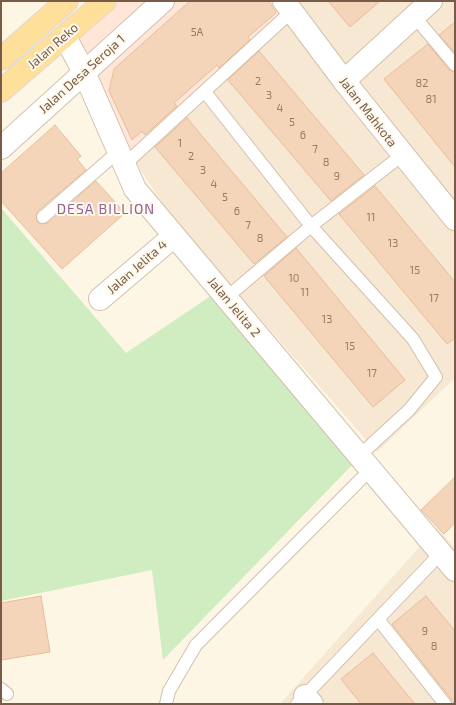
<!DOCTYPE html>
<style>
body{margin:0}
#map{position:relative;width:456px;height:705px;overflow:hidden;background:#fef6e4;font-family:"Exo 2",sans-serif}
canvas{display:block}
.frame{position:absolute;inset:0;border:2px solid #785c48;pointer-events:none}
</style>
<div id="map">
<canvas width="456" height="705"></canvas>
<div class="frame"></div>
</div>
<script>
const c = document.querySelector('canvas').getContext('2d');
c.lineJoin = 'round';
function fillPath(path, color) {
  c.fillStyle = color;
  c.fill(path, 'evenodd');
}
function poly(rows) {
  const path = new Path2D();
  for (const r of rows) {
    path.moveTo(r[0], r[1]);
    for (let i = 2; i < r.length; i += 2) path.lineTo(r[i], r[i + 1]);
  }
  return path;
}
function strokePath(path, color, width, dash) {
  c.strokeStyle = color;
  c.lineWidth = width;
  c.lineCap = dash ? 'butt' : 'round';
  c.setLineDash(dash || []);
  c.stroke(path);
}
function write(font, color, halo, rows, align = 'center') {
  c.font = font + ' "Exo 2",sans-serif';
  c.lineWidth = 4;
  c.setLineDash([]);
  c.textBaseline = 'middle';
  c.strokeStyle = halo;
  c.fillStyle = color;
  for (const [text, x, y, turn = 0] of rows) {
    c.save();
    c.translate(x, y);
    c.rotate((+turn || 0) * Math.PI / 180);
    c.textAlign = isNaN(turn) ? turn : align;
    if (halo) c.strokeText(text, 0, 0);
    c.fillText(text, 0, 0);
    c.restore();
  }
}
fillPath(poly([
 [287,1,455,1,455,378,377,452,172,218,129,152,284,12],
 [437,527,455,548,455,704,280,704]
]), '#f6e8d2');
fillPath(poly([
 [120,1,276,1,284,11,129,152,77,39]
]), '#ffe6d7');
fillPath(poly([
 [1,208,126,353,212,295,354,463,163,660,152,570,1,601]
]), '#d0edc1');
const building = poly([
 [190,1,269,1,276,13,248,37,250,40,219,68,217,65,174,103,177,106,145,135,142,131,132,140,109,91,114,69,190,1],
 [328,1,380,1,350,27,328,1],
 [455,22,455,53,439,35,455,22],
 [428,44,449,70,455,72,455,167,384,79,428,44],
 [259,51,364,175,331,201,228,80,259,51],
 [187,118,287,237,254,264,155,147,187,118],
 [55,125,81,156,77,159,86,170,38,211,36,215,37,222,41,224,48,223,96,181,125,213,62,269,1,201,1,173,55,125],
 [375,186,455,282,455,338,447,344,339,214,375,186],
 [296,248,405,380,373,407,264,276,296,248],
 [455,477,455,523,444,534,421,510,455,477],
 [41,596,50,652,1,660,1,603,41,596],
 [426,596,455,631,455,704,392,624,426,596],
 [373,653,395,680,415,704,361,704,341,679,373,653]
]);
fillPath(building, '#f5d5ba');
strokePath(building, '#e9bd99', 1);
const lane = poly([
 [414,16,455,65],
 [205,92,311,226,413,339,436,377,409,410,359,456],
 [124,165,292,11],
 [43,217,119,151],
 [226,298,311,226,402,155],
 [378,619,445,704],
 [1,689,7,694],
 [166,704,169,691,196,645,370,470],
 [297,704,441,553]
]);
const street = poly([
 [284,1,344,81,455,219],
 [65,37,84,72,135,189,455,570],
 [344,81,431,1],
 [1,148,163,1],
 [100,299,174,236],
 [305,696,312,704]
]);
const primary = poly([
 [1,59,67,1],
 [1,91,105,1]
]);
strokePath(lane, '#d2c0ac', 14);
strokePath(street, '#d2c0ac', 24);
strokePath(primary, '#dfd8d3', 24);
strokePath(lane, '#fff', 12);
strokePath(street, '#fff', 22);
strokePath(primary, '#ffe09a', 22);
write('11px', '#977a64', null, [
 ["5A",197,32],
 ["2",258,81],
 ["82",422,83],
 ["3",269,95],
 ["81",431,99],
 ["4",280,108],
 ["5",292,122],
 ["6",303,135],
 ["1",180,143],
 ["7",315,149],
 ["2",191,156],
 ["8",326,162],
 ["3",203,170],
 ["9",337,176],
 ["4",214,184],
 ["5",225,197],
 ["6",237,211],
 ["11",371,217],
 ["7",248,225],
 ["8",260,238],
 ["13",393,243],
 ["15",415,270],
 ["10",294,278],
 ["11",305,292],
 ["17",434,298],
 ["13",327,319],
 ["15",350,346],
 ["17",372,373],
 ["9",425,631],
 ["8",434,646]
]);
write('13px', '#785c48', '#fff9ec', [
 ["Jalan Reko",53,46,-41],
 ["Jalan Desa Seroja 1",82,74,-42],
 ["Jalan Mahkota",368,112,52],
 ["Jalan Jelita 4",137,267,-41],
 ["Jalan Jelita 2",234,307,50]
]);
c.letterSpacing = '1px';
write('14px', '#8d639c', '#fff9ec', [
 ["DESA BILLION",106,209]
]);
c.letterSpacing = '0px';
</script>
